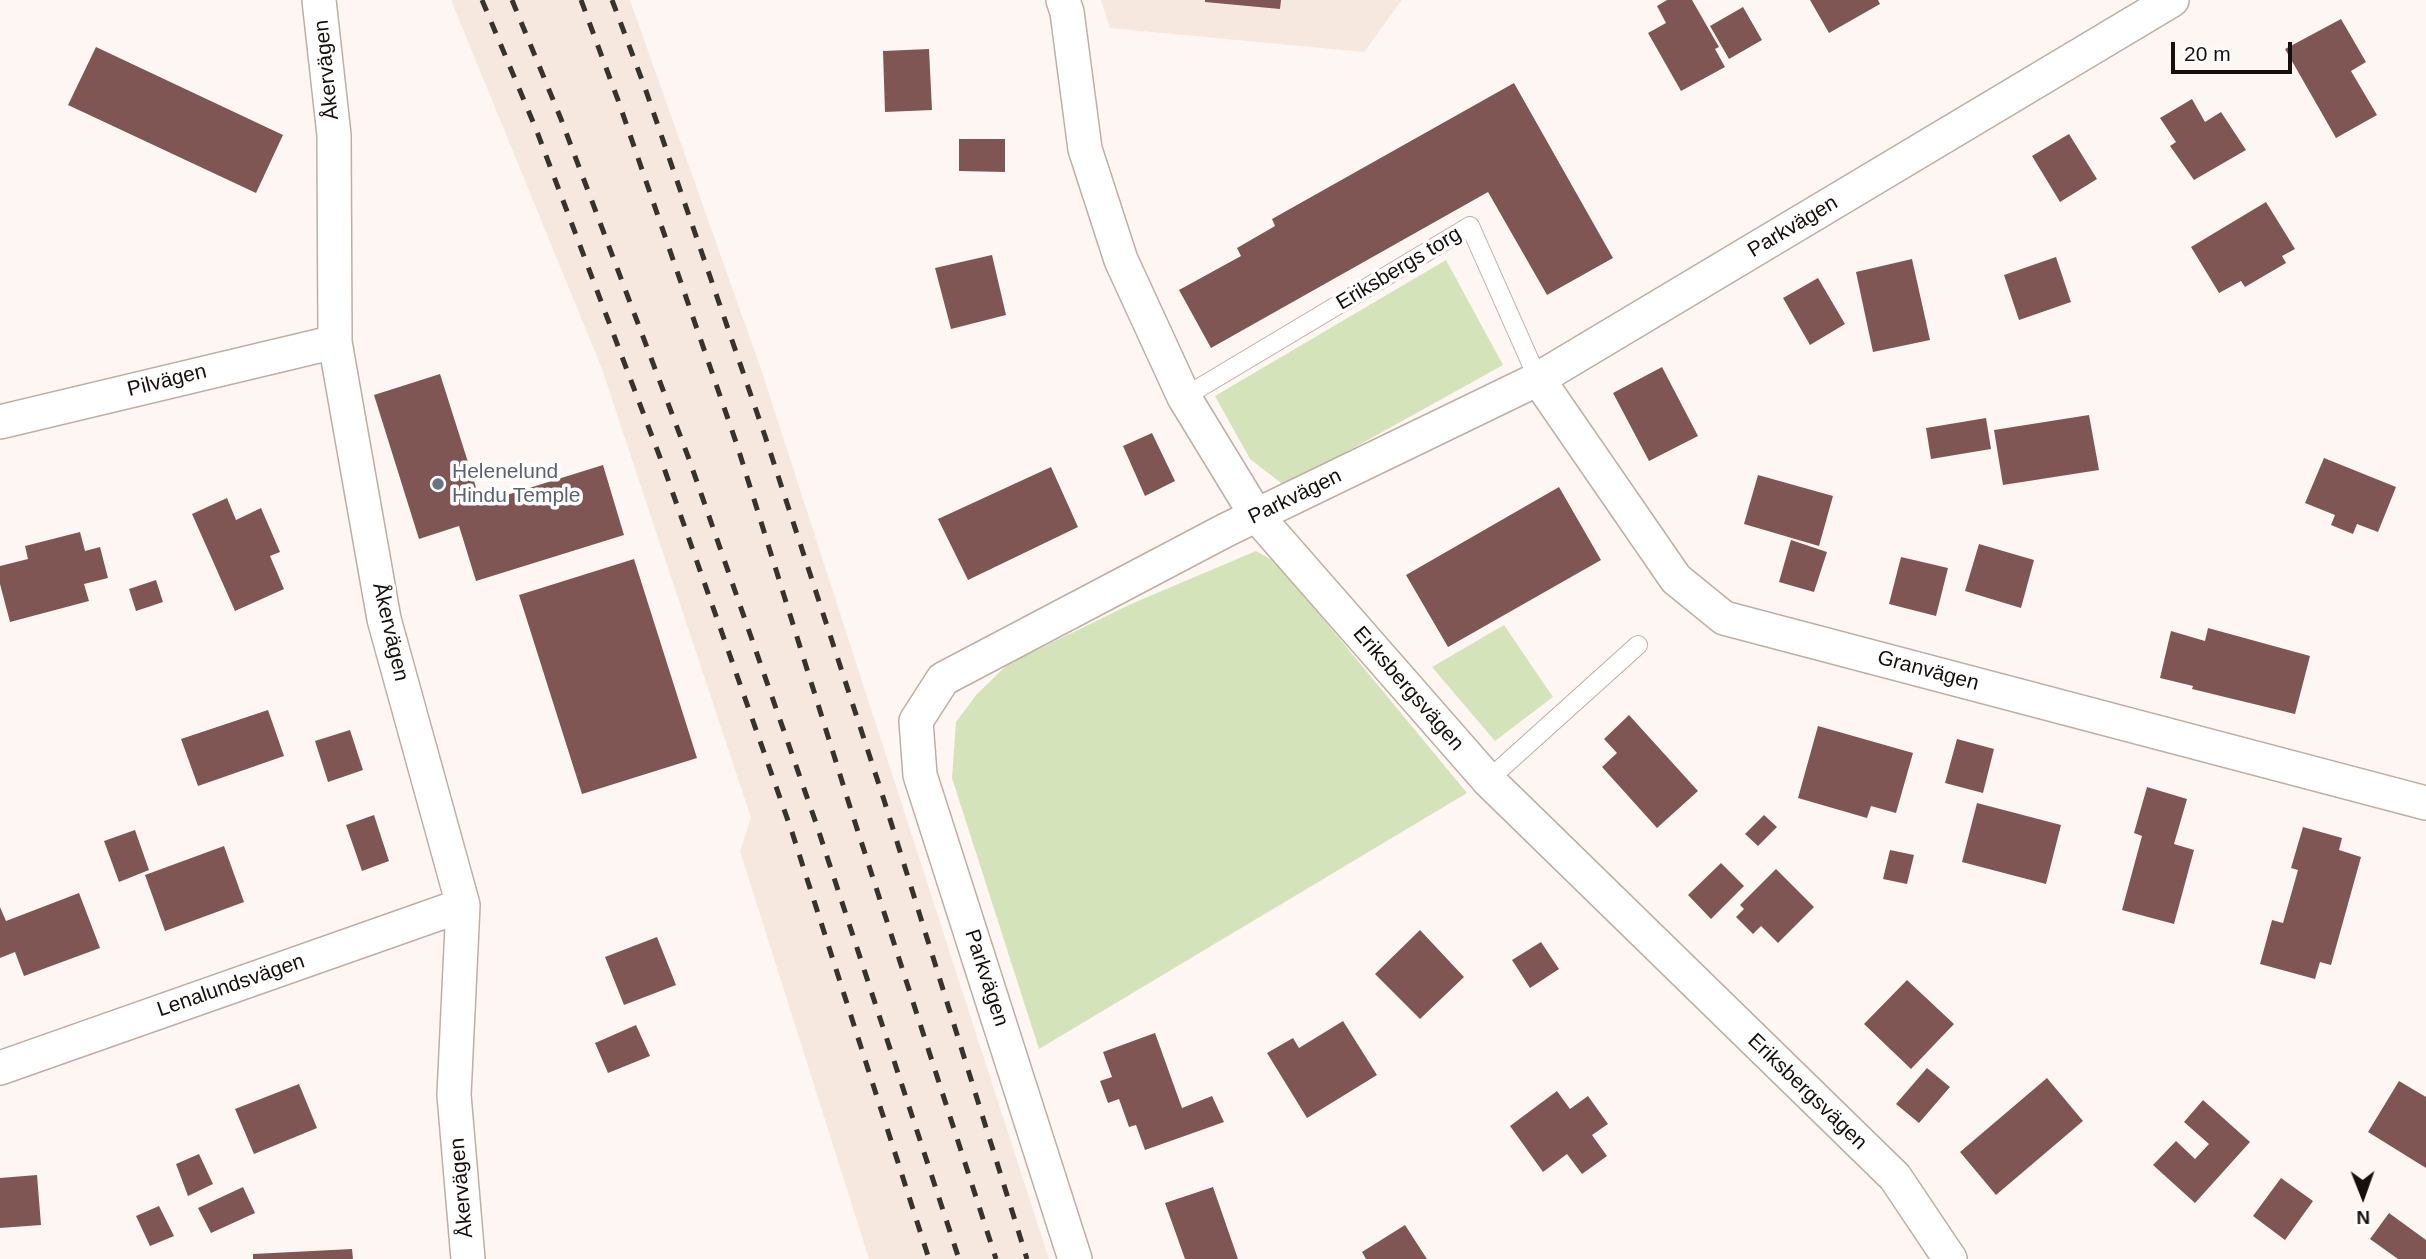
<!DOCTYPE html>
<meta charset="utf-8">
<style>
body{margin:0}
#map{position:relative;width:2426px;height:1259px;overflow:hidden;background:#fef6f2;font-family:Helvetica,sans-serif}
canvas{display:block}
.north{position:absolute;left:2328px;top:1161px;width:70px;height:70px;-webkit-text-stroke:5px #fff;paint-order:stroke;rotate:179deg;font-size:19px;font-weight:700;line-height:28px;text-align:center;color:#16100d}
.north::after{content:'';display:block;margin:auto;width:24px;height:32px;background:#16100d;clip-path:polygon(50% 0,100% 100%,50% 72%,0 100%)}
.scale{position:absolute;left:2171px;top:42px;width:121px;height:32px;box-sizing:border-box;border:4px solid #16100d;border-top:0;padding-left:9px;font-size:21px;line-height:24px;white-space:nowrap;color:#16100d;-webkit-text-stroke:5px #fff;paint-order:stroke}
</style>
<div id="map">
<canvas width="2426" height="1259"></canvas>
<div class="north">N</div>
<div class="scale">20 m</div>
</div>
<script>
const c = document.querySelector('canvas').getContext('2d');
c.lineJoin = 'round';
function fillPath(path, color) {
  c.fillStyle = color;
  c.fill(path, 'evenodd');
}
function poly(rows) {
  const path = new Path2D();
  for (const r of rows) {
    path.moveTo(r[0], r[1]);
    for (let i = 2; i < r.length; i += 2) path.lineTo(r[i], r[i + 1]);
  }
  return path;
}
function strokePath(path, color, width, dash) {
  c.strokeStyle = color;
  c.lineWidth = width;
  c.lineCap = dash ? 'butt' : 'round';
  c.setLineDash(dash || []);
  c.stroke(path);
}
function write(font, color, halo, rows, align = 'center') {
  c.font = font + ' Helvetica,sans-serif';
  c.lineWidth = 7;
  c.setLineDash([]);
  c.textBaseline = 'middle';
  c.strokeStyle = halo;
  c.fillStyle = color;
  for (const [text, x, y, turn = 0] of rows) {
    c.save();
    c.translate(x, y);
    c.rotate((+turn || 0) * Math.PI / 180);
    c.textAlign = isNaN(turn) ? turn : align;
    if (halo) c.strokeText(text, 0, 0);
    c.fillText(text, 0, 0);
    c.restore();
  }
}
fillPath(poly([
 [451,0,630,0,761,369,1049,1259,869,1259,740,851,751,818,602,369],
 [1101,0,1402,0,1364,52,1110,28]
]), '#f7e8df');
fillPath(poly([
 [1446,260,1503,365,1285,486,1250,459,1215,396],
 [1256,551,1277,563,1467,793,1039,1049,952,778,956,722,977,694,1008,664,1131,604],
 [1504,625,1553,697,1495,741,1432,667]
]), '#d5e3bb');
fillPath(poly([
 [1205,0,1281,0,1280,9,1205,2],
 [1667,0,1692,0,1719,47,1715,49,1725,67,1681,91,1648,33,1666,23,1657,6],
 [1810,0,1878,0,1880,4,1829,33],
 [1743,7,1762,40,1729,59,1710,26],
 [2341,19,2366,62,2351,71,2377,115,2336,138,2285,49],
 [96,47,283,135,256,193,68,105],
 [929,49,932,110,885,112,883,51],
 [1514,83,1613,258,1547,295,1488,192,1211,348,1179,290,1241,256,1237,248,1275,226,1272,219],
 [2192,99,2205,122,2221,112,2246,150,2194,180,2170,146,2176,142,2160,118],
 [2069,134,2097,179,2060,202,2032,156],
 [959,139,1005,139,1005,172,959,171],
 [2266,202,2295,249,2282,256,2286,263,2245,287,2241,281,2219,293,2191,247],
 [992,255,1006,315,951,329,935,268],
 [2056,257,2071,302,2019,320,2004,275],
 [1912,259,1930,340,1873,352,1856,272],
 [1818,278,1845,324,1810,345,1783,298],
 [1662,367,1698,436,1649,461,1613,393],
 [440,374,481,503,603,465,624,535,476,581,459,526,419,539,374,395],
 [2089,415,2099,470,2003,485,1994,430],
 [1986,418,1991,449,1931,459,1926,428],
 [1152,433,1175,481,1145,496,1123,446],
 [2324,458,2396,487,2378,532,2357,524,2353,534,2331,525,2335,515,2305,503],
 [1051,467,1078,527,968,580,938,519],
 [1758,475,1833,496,1819,546,1744,524],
 [1559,487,1601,560,1448,647,1406,575],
 [227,498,236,520,261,508,280,552,270,556,284,589,235,611,192,514],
 [80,532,85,551,100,547,108,578,84,584,89,601,10,622,0,584,0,566,28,559,25,546],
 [1791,540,1827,552,1814,592,1779,582],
 [1979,544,2034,560,2021,608,1965,591],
 [1901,557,1948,568,1936,616,1889,604],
 [634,559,697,758,582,794,519,595],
 [156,580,163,602,136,611,129,589],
 [2208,628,2310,656,2295,714,2192,689,2193,686,2160,678,2171,631,2205,641],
 [268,710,284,756,198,786,181,739],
 [1629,715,1698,791,1657,828,1602,767,1617,753,1604,739],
 [1818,726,1913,753,1896,813,1871,806,1867,818,1798,798],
 [350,730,363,770,328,782,315,741],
 [1957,739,1994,749,1983,793,1945,783],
 [2147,787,2187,799,2174,844,2194,850,2174,924,2122,910,2142,836,2134,833],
 [1977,803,2061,825,2046,884,1962,862],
 [374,815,389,861,362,871,346,825],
 [1764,815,1777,827,1758,846,1745,834],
 [2303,827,2342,838,2339,850,2361,857,2331,965,2320,962,2315,979,2260,964,2272,920,2283,923,2298,870,2291,868],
 [135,830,149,870,119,882,104,841],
 [224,846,244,902,165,931,145,875],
 [1890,850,1914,855,1907,884,1883,879],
 [1721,863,1744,886,1711,919,1688,895],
 [1776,869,1814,907,1778,943,1761,926,1753,934,1736,917,1744,909,1740,905],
 [79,893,100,948,24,976,15,952,0,958,0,907,6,921],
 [1420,930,1464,977,1420,1019,1375,974],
 [657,937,676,985,624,1005,605,957],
 [1541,942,1559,969,1530,988,1512,960],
 [1907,980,1954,1024,1911,1069,1864,1024],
 [1343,1021,1377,1075,1307,1118,1267,1053,1293,1038,1299,1048],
 [636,1025,650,1056,608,1073,595,1043],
 [1155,1033,1182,1108,1212,1096,1224,1122,1145,1150,1136,1125,1129,1127,1119,1099,1108,1103,1100,1081,1112,1077,1103,1052],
 [1927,1068,1950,1087,1919,1123,1896,1104],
 [2047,1078,2083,1121,1996,1195,1960,1152],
 [2399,1081,2426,1097,2426,1168,2368,1132],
 [299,1084,317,1128,254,1154,235,1109],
 [1557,1091,1570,1109,1588,1096,1608,1124,1592,1135,1607,1156,1582,1174,1567,1154,1543,1172,1510,1126],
 [2203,1100,2250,1142,2195,1203,2153,1165,2176,1141,2195,1159,2209,1144,2184,1122],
 [199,1154,213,1184,188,1196,176,1164],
 [37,1175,41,1225,0,1228,0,1178],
 [2281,1178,2313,1201,2285,1240,2253,1216],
 [243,1187,255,1213,211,1233,198,1208],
 [1213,1187,1238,1259,1185,1259,1165,1203],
 [159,1206,174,1236,150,1246,136,1216],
 [2389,1213,2426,1240,2426,1259,2398,1259,2370,1239],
 [1405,1225,1427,1259,1366,1259,1362,1252],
 [352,1249,353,1259,253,1259,253,1254]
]), '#805655');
const service = poly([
 [1184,397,1470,226,1538,379],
 [1488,780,1638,645]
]);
const minor = poly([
 [319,0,334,135,335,342,384,619,463,905,454,1095,468,1259],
 [1063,0,1067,12,1085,149,1121,260,1184,397,1256,515,1488,780,1895,1177,1950,1259],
 [1538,379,1676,579,1724,618,2426,803],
 [0,422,335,342],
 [0,1068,463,905],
 [1075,1259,920,775,916,721,943,679,1226,530,1538,379,2172,0]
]);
strokePath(service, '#bfaea4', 20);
strokePath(minor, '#bfaea4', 36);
strokePath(service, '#fff', 18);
strokePath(minor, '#fff', 33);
strokePath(poly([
 [482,0,536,129,664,468,792,832,929,1259],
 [512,0,561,119,689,459,816,823,959,1259],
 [581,0,618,100,737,445,851,810,996,1259],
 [612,0,645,88,765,436,884,800,1027,1259]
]), '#38322f', 5, [12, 12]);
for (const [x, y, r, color] of [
 [438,484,7,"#6b7280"]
]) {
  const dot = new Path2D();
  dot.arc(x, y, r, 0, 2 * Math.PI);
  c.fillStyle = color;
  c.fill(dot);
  strokePath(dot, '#fff', 2.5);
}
write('21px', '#16100d', '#fff', [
 ["Åkervägen",327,70,-96],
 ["Parkvägen",1793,227,-31],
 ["Eriksbergs torg",1399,269,-31],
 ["Pilvägen",167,381,-14],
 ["Parkvägen",1295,497,-26],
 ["Åkervägen",390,632,77],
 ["Granvägen",1928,671,15],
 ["Eriksbergsvägen",1408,689,49],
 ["Parkvägen",986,978,72],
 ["Lenalundsvägen",231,986,-19],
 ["Eriksbergsvägen",1807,1092,44],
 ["Åkervägen",462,1188,-95]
]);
write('21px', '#5b616d', '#fff', [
 ["Helenelund",452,472],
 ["Hindu Temple",452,496]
], 'left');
</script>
